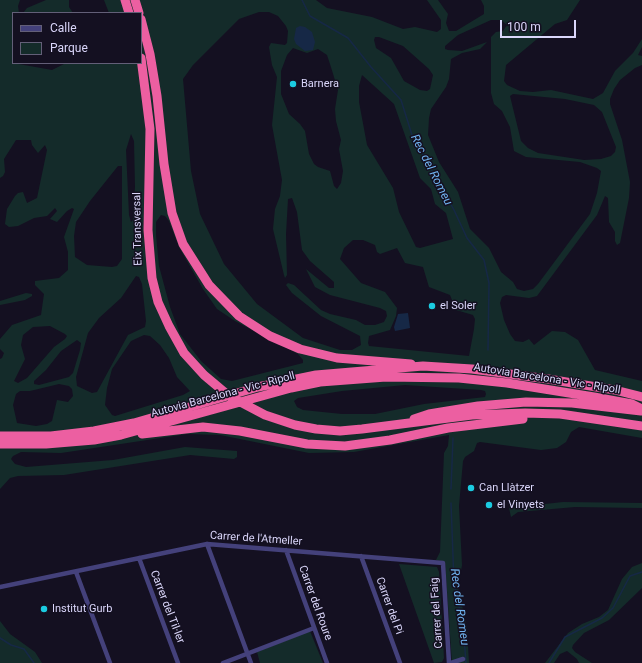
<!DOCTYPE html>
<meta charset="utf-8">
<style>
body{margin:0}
#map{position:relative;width:642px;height:663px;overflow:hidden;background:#141021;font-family:Roboto,sans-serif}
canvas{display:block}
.legend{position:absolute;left:12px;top:12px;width:130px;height:52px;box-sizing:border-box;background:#141021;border:1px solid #635f78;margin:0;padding:5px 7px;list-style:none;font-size:12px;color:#dad6fa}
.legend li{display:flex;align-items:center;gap:8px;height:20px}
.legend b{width:20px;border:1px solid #635f78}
.scale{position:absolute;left:500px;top:20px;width:76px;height:18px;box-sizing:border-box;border:2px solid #dad6fa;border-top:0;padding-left:5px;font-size:12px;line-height:14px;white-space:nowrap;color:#dad6fa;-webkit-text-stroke:3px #141021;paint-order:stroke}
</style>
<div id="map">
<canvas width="642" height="663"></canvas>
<ul class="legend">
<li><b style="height:5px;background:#44417b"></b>Calle</li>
<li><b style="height:11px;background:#142b2a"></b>Parque</li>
</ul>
<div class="scale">100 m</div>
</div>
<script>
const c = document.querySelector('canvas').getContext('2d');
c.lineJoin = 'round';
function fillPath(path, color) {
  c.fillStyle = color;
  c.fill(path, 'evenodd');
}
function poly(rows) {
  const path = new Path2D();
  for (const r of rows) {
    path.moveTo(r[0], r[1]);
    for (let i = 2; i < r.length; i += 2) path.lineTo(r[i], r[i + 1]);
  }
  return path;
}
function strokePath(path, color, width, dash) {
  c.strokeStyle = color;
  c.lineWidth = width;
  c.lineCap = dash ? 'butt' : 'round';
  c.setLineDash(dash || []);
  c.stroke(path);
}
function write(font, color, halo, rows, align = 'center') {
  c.font = font + ' Roboto,sans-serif';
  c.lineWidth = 3;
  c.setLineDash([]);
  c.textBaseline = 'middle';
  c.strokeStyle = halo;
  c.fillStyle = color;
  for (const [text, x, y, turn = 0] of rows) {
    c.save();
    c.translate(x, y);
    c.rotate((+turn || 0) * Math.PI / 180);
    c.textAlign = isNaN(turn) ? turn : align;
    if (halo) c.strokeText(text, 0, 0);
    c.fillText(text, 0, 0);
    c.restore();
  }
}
fillPath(poly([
 [0,0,20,0,18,6,19,13,13,13,13,63,52,70,66,63,141,63,141,13,109,13,104,0,316,0,327,8,372,17,403,29,415,27,437,32,441,29,441,20,427,0,438,0,448,14,446,23,449,31,456,31,484,14,484,6,481,0,580,0,567,20,555,24,506,65,504,81,507,85,520,91,533,92,551,90,593,99,603,93,615,71,633,53,642,39,642,47,638,55,642,56,642,65,635,68,620,80,614,89,610,99,610,104,622,140,630,182,629,198,620,243,617,245,615,241,615,232,609,222,608,198,605,196,597,215,537,296,529,298,506,295,502,297,500,303,504,320,510,334,515,341,523,342,529,339,534,345,552,331,565,332,578,340,595,370,642,381,642,438,579,427,571,432,566,442,557,448,541,450,480,442,477,443,474,451,465,457,463,461,459,506,462,565,460,576,456,578,467,628,469,663,452,663,445,562,436,560,440,552,444,453,448,446,449,435,354,452,309,453,220,435,187,434,61,453,21,452,13,456,11,459,15,464,26,467,113,460,185,447,237,451,237,457,234,459,190,455,64,475,18,476,10,478,0,489,0,359,2,358,4,353,0,349,0,339,12,325,41,315,44,294,35,285,35,281,59,278,68,270,68,252,64,237,74,209,72,208,67,211,57,222,50,219,57,211,55,208,47,216,34,218,18,226,9,227,5,224,7,209,15,196,18,193,23,192,27,203,37,198,47,150,45,145,38,153,32,145,31,140,16,140,4,159,5,172,3,176,0,178],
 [259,12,269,12,278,16,286,26,288,31,287,43,285,45,271,43,269,47,272,65,277,77,272,125,282,180,280,196,275,209,273,229,284,275,285,278,287,275,286,234,288,199,292,198,297,212,302,250,310,261,334,282,334,288,329,288,306,269,315,287,330,295,380,308,386,311,387,316,384,322,375,325,365,325,356,320,330,314,321,310,294,285,288,283,286,285,292,293,321,316,360,336,361,345,352,350,340,350,303,338,257,304,224,264,200,214,191,171,183,79,193,65,239,19],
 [491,20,501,20,507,25,503,31,496,32,491,37,491,93,494,104,502,111,510,127,514,151,526,157,580,162,597,168,601,171,597,193,590,214,538,284,533,289,524,291,517,289,513,282,501,272,489,248,470,229,458,192,439,162,428,135,429,118,431,109,446,87,449,79,451,59,462,53,480,49,487,42,462,51,448,50,445,49,445,46,458,35],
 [379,37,403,46,429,69,433,75,430,89,427,91,420,90,404,81,391,58,376,48,374,40,375,37],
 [293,48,307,53,318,49,327,55,330,64,338,90,335,109,336,121,341,140,339,149,343,171,341,183,337,189,334,186,330,171,318,167,314,164,309,154,305,131,300,124,289,114,281,94,281,71,287,55],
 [362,75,394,104,420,178,431,189,435,204,446,213,453,239,420,248,416,247,399,212,393,188,367,145,359,102,359,86],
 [513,94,565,99,594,105,602,112,616,147,615,152,611,156,601,159,584,160,538,153,528,148,521,141,510,96],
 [131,134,134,141,135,187,133,220,131,222,129,215,126,150],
 [118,166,122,166,122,259,117,266,112,267,87,265,75,257,74,236,76,222,90,201],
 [161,215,165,216,169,221,179,247,203,289,217,309,235,321,298,354,303,360,303,363,232,381,221,379,201,361,180,334,170,307,159,266,156,235,156,222],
 [353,240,363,240,375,245,377,252,380,254,397,248,405,263,423,267,429,287,450,295,456,310,473,315,475,319,474,329,469,356,369,346,368,343,369,336,390,330,396,316,397,308,385,292,361,283,340,259,344,248],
 [136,276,139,277,142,284,146,321,145,327,128,335,97,392,92,393,77,386,76,377,88,333,99,318,121,298],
 [50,326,65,334,67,336,65,339,54,347,27,378,18,383,14,381,25,359,21,345,23,335,33,327],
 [144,335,150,336,160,345,169,358,177,377,190,391,183,395,115,416,112,415,105,405,107,388,112,369,131,341],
 [77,340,81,343,80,350,73,373,69,377,39,385,34,384,34,381,46,370,61,351],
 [59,384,69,386,72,389,73,396,68,402,57,400,52,421,47,424,36,426,17,423,13,405,16,394,20,391,30,391],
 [405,385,481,390,485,391,486,394,485,397,424,404,375,414,342,414,303,410,297,407,294,401,298,398,342,391],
 [46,0,69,0,69,7,73,13,23,13,27,8],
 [26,293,32,294,32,296,25,300,0,305,0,301],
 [563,502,642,503,642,508,575,507,518,512,511,517,509,508],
 [642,563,642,588,609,620,584,633,573,645,572,648,575,652,592,663,579,663,577,659,567,651,560,654,554,663,545,663,568,633,582,624,599,617,608,610,622,579,632,567],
 [399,564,437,567,439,572,444,658,442,662,434,663],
 [0,621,10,634,35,652,42,663,0,663],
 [310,631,323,663,260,663,257,652]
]), '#142b2a');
fillPath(poly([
 [300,26,305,27,312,32,315,42,313,50,305,51,296,44,294,39,296,28],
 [408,313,410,328,395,331,394,327,398,314]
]), '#162846');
strokePath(poly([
 [302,0,310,16,348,38,371,67,401,100,412,135,454,210,467,238,484,260,489,283,488,350],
 [451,489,453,438],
 [451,503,454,583,463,624,466,663],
 [0,638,11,645,24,649,34,663],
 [549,663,565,637,602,618,613,608,630,576,642,572]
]), '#162846', 1.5);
strokePath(poly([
 [207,544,251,663],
 [286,550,327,663],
 [361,556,400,663],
 [139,558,178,663],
 [76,572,110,663],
 [0,587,207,544,443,563,449,663],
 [223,663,314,628],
 [451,663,463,659]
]), '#44417b', 4.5);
strokePath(poly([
 [125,0,129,13],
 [135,0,139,13],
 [141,19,150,54,157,96,164,164,172,213,183,244,209,285,239,316,270,336,300,349,337,358,411,364],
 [141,58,150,129,148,230,152,278,158,302,169,326,184,353,204,375,229,396,265,415,295,425,316,429,340,431,362,429,472,415,525,413,560,414,642,426],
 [414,419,429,414,478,406,526,402,572,403,641,411],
 [142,434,203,427,240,431,307,444,345,446,390,440,448,428,523,419],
 [0,436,51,436,94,431,134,423,258,387,316,375,423,366,472,369,548,379,615,390,642,397],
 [0,444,46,444,94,440,121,435,291,388,320,382,386,377,459,378,507,383,594,397,632,404,642,409]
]), '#ec5fa1', 9);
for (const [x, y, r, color] of [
 [293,84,4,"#1bcbe1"],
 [432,306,4,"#1bcbe1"],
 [471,488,4,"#1bcbe1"],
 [489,505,4,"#1bcbe1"],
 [44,609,4,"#1bcbe1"]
]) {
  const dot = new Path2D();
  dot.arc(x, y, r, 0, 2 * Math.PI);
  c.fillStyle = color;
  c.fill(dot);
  strokePath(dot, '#141021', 1.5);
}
write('11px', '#dad6fa', '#141021', [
 ["Barnera",301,84],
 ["el Soler",440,306],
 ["Can Llàtzer",479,488],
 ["el Vinyets",497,505],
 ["Institut Gurb",52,609]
], 'left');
write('11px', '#dad6fa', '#141021', [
 ["Eix Transversal",138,229,-91],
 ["Autovia Barcelona - Vic - Ripoll",547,379,9],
 ["Autovia Barcelona - Vic - Ripoll",223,395,-15],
 ["Carrer de l'Atmeller",256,539,4],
 ["Carrer del Roure",315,603,70],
 ["Carrer del Pi",389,606,70],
 ["Carrer del Til·ler",167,607,69],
 ["Carrer del Faig",437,613,-94]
]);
write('italic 12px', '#70b2ee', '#141021', [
 ["Rec del Romeu",431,170,63],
 ["Rec del Romeu",459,607,82]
]);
</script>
